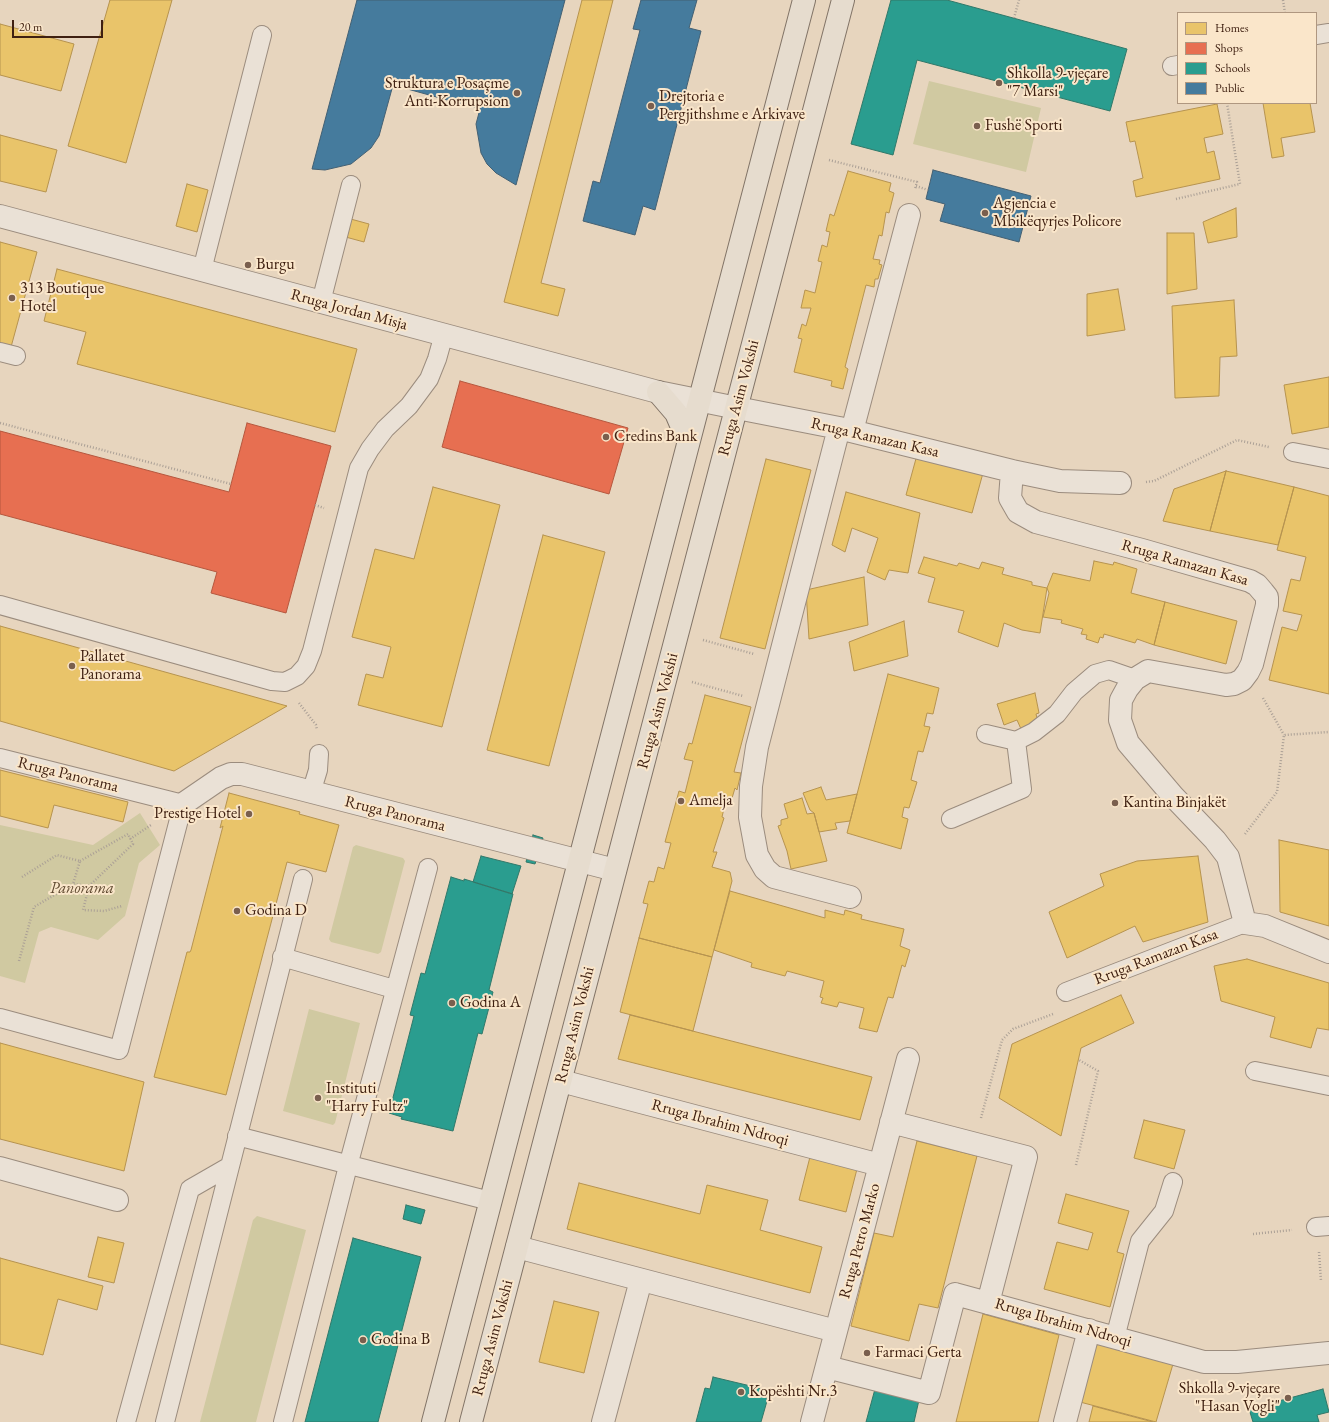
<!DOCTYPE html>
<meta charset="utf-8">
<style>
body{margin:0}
#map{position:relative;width:1329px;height:1422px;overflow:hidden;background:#e7d5be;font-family:"EB Garamond",serif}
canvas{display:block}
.legend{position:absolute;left:1177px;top:12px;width:140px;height:92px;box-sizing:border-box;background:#fae6ca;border:1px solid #af9780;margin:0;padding:5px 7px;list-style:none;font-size:12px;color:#3f2011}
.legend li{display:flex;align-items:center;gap:8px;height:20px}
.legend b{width:20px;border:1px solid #af9780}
.scale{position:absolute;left:12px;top:20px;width:91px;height:18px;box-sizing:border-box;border:2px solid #3f2011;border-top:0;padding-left:5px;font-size:12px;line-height:14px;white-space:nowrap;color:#3f2011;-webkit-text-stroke:3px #fae6ca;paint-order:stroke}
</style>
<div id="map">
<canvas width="1329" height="1422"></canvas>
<ul class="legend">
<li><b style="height:11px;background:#e9c46a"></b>Homes</li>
<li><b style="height:11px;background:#e76f51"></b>Shops</li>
<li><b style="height:11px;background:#2a9d8f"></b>Schools</li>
<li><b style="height:11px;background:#457b9d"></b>Public</li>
</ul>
<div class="scale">20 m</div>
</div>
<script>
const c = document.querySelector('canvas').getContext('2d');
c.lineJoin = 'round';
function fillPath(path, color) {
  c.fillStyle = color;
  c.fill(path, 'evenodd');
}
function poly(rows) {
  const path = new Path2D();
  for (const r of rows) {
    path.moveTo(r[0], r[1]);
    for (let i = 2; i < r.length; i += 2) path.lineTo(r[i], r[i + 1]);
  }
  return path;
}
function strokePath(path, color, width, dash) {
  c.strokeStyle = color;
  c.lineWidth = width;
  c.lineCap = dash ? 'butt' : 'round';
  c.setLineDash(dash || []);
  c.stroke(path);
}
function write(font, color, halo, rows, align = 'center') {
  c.font = font + ' "EB Garamond",serif';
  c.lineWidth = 4;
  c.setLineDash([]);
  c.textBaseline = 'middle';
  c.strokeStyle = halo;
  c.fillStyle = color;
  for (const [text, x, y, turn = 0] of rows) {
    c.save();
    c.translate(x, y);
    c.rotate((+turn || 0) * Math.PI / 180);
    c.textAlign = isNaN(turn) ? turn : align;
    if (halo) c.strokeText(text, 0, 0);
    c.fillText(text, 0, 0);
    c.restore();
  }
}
fillPath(poly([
 [929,81,1041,108,1026,172,913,144],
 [140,813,160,845,139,863,125,916,98,940,51,927,39,932,25,983,0,976,0,825,93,845],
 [356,845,403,858,405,861,381,952,378,954,331,942,329,939,353,847],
 [309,1009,360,1023,335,1123,333,1125,283,1111],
 [257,1216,306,1230,256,1422,200,1422,253,1220]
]), '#d0c9a1');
const homes = poly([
 [110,0,172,0,126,163,68,146,110,0],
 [582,0,613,0,541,283,565,289,558,316,504,302,582,0],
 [0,24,74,44,61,91,0,75,0,24],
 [1263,103,1310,103,1315,132,1281,138,1284,156,1272,158,1263,103],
 [1217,104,1223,134,1204,138,1207,153,1214,151,1220,179,1136,197,1133,181,1143,178,1135,141,1130,142,1126,122,1217,104],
 [0,135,57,150,46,192,0,181,0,135],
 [848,171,891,183,889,191,894,193,889,213,886,212,882,236,879,235,873,259,880,260,879,264,882,265,878,279,875,279,874,287,866,285,845,367,848,369,843,389,831,386,832,381,794,372,802,339,798,338,802,324,806,326,811,308,801,308,805,290,815,293,822,262,818,261,822,245,827,247,830,232,826,231,830,214,834,216,848,171],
 [187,184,208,190,197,232,176,226,187,184],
 [1236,208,1237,237,1208,243,1203,222,1236,208],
 [347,218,369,224,364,242,342,236,347,218],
 [1167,233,1194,233,1197,289,1167,294,1167,233],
 [0,242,37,252,11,347,0,344,0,242],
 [57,269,357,349,335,432,77,364,86,332,44,321,57,269],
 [1118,289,1125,330,1087,336,1087,294,1118,289],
 [1234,300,1237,356,1220,357,1219,396,1175,398,1172,306,1234,300],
 [1329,377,1329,427,1292,434,1284,385,1329,377],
 [917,455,983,473,972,513,906,495,917,455],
 [766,459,811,470,765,649,720,638,766,459],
 [1226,471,1210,531,1163,521,1174,489,1226,471],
 [1226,471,1294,487,1278,545,1210,531,1226,471],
 [433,487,500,505,442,727,358,705,366,674,383,678,391,647,352,637,375,549,414,559,433,487],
 [1294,487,1329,496,1329,694,1269,680,1282,627,1297,631,1302,615,1283,611,1291,579,1300,581,1306,557,1277,550,1294,487],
 [846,492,920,513,908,573,889,570,885,580,867,572,878,538,852,528,845,552,832,545,846,492],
 [543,535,605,552,549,766,487,750,543,535],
 [924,557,957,566,959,563,979,569,982,562,1004,568,1002,574,1032,582,1032,585,1047,588,1040,633,1022,630,1004,623,998,647,958,632,964,611,928,602,935,578,918,573,924,557],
 [1094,561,1113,565,1114,562,1137,569,1131,593,1165,602,1154,645,1137,639,1135,643,1104,634,1103,638,1100,637,1098,643,1086,639,1087,635,1081,634,1083,629,1061,623,1062,620,1043,617,1049,593,1047,588,1053,573,1090,581,1094,561],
 [864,577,868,625,809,639,806,590,864,577],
 [1165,602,1237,621,1226,664,1154,645,1165,602],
 [904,621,908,656,854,671,849,642,904,621],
 [0,626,287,706,174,771,0,721,0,626],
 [888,674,939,688,933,714,927,713,924,726,930,727,923,752,918,751,911,780,917,782,909,808,904,807,902,817,908,819,901,849,847,833,888,674],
 [1035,693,1039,713,1036,714,1038,722,1021,729,1017,720,1004,725,997,704,1035,693],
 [705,695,751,707,734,772,741,773,737,790,735,788,730,805,725,804,722,817,724,818,713,852,717,852,712,867,730,872,732,881,712,957,639,938,648,904,643,903,649,881,654,882,658,867,664,869,671,843,665,842,679,791,685,793,693,761,684,759,689,743,692,744,705,695],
 [0,770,128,802,123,822,54,805,48,828,0,816,0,770],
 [821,787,826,800,857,794,850,821,835,823,837,829,819,832,814,813,810,810,803,793,821,787],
 [229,793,300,812,299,814,339,825,326,872,287,862,226,1095,154,1077,187,952,190,952,191,950,223,826,220,828,229,793],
 [802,798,807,814,814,813,827,861,791,869,787,851,778,826,781,825,781,820,788,818,784,804,802,798],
 [1279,840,1329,850,1329,926,1280,912,1279,840],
 [1198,856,1208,922,1143,942,1135,926,1067,958,1049,912,1104,886,1100,874,1137,861,1198,856],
 [730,891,825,918,825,910,844,915,845,910,862,915,861,919,904,929,900,946,910,950,905,967,902,965,893,998,888,997,877,1032,859,1028,864,1008,839,1002,837,1007,821,1003,823,998,820,997,824,981,787,971,785,976,751,967,752,963,714,950,730,891],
 [639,938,712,957,693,1031,620,1012,639,938],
 [1247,959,1329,983,1329,1030,1317,1028,1311,1048,1270,1037,1275,1017,1221,1001,1214,966,1247,959],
 [1121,995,1134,1023,1081,1048,1061,1136,999,1098,1012,1044,1121,995],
 [630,1015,872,1077,860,1120,618,1059,630,1015],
 [0,1043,144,1082,124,1171,0,1139,0,1043],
 [1144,1120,1185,1130,1174,1169,1134,1158,1144,1120],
 [917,1141,977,1156,938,1308,919,1304,909,1341,851,1326,874,1233,893,1237,917,1141],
 [811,1153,858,1165,846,1212,799,1200,811,1153],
 [579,1183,700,1214,707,1185,768,1200,760,1230,822,1247,810,1293,567,1229,579,1183],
 [1066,1194,1129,1211,1117,1252,1124,1254,1110,1307,1044,1289,1057,1242,1088,1250,1093,1233,1058,1223,1066,1194],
 [98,1237,124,1243,114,1283,88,1277,98,1237],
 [0,1258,103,1286,97,1310,58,1299,43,1355,0,1344,0,1258],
 [554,1301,599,1312,584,1373,539,1362,554,1301],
 [983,1314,1059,1335,1038,1422,956,1422,983,1314],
 [1097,1342,1173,1364,1156,1422,1080,1402,1097,1342],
 [1093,1406,1153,1422,1089,1422,1093,1406]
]);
fillPath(homes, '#e9c46a');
strokePath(homes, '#b6934f', 1);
const shops = poly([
 [460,381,628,428,609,494,442,447,460,381],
 [247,423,331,446,286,613,211,593,217,572,0,514,0,431,229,492,247,423]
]);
fillPath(shops, '#e76f51');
strokePath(shops, '#b5573e', 1);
const schools = poly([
 [891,0,947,0,1127,49,1110,111,917,60,893,155,851,144,891,0],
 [533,835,543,838,535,864,526,862,533,835],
 [481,856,521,866,512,894,473,882,481,856],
 [451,877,464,881,464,879,513,894,489,990,493,992,482,1034,478,1033,453,1131,401,1119,402,1117,389,1113,414,1016,410,1015,421,973,425,974,451,877],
 [406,1205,425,1210,421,1224,403,1219,406,1205],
 [353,1238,421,1257,378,1422,305,1422,353,1238],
 [713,1377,759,1388,764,1392,767,1401,761,1422,696,1422,705,1388,710,1389,713,1377],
 [875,1389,919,1400,914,1422,866,1422,875,1389],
 [1323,1389,1329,1412,1317,1415,1319,1422,1253,1422,1249,1409,1323,1389]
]);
fillPath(schools, '#2a9d8f');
strokePath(schools, '#307869', 1);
const public = poly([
 [357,0,565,0,516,185,496,173,487,164,481,153,476,124,480,109,393,85,379,136,371,148,351,164,325,170,312,169,357,0],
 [641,0,697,0,689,28,701,31,655,210,643,206,635,235,583,221,593,181,600,183,640,30,633,29,641,0],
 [933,170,1031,196,1019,242,940,221,945,204,926,199,933,170]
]);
fillPath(public, '#457b9d');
strokePath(public, '#436073', 1);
const service = poly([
 [1316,35,1329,33],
 [1172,66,1178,65],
 [202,270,262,35],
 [321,302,351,185],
 [0,352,16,356],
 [1293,452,1329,459],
 [0,605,272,681,285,682,297,676,306,666,312,651,359,468,370,449,385,429,409,406,429,379,437,359,444,334],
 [986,734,1016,741],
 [0,758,183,804,119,1050,0,1018],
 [311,793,318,770,319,754],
 [951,819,1022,789,1016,741,1034,732,1057,714,1074,692,1095,674,1109,670,1135,679],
 [282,957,394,989],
 [1066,992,1245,923],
 [1255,1071,1329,1086],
 [237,1136,490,1201],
 [1316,1227,1329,1226],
 [1115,1338,1140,1241,1164,1211,1173,1182],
 [126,1422,190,1189,230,1166],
 [165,1422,303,879],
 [283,1422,348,1166,428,868]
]);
const minor = poly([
 [737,408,839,428,1012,471,1060,481,1120,483],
 [839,428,757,747,751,786,750,817,757,855,765,869,774,877,850,897],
 [852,431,909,215],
 [1012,471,1010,498,1018,512,1036,522,1142,550,1250,581,1257,585,1263,592,1267,597,1267,605,1252,664,1248,672,1242,680,1234,684,1226,685,1148,671,1135,679,1127,689,1121,700,1120,720,1128,743,1173,796,1215,840,1228,857,1245,923,1265,926,1329,952],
 [183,804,221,778,231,774,242,774,615,870],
 [561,1081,880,1165],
 [891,1122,1026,1157,988,1303],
 [0,1168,117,1200],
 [517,1247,836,1331],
 [827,1367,929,1393,955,1294,1204,1362,1237,1362,1329,1353],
 [603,1422,641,1280],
 [812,1422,908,1059],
 [1065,1422,1089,1330]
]);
const tertiary = poly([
 [0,216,658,392,737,408]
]);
const primary = poly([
 [658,392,676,413,688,441],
 [433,1422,804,0],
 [471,1422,843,0]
]);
strokePath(service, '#9b8c7e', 20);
strokePath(minor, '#9b8c7e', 24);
strokePath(tertiary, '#9b8c7e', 24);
strokePath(primary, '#827467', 24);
strokePath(poly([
 [1283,0,1285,13],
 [1014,18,1019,0],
 [829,160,917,182,915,189],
 [916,186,928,190],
 [1176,199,1240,184,1227,103],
 [0,423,231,484],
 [1146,482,1154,481,1237,440,1269,447],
 [315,505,324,508],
 [703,640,754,654],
 [692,682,743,696],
 [1263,698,1284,735],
 [299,703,316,725,317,730],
 [1245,834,1277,792,1284,735,1329,732],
 [130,839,151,825],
 [80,861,128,834,133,844,89,886],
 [22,877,57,855,80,861,73,884],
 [19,961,34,907,73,884,89,886,83,910,104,911,122,906],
 [981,1118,1002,1040,1013,1029,1053,1014],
 [1076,1165,1098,1071,1079,1060],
 [1253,1234,1292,1230],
 [1319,1252,1321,1281]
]), '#aba096', 2.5, [1, 2]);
strokePath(service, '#eae1d6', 18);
strokePath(minor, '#eae1d6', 22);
strokePath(tertiary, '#eae1d6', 22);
strokePath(primary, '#e6dcce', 22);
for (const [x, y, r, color] of [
 [999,83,4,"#7a5f4e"],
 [517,93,4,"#7a5f4e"],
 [651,106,4,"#7a5f4e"],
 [977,126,4,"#7a5f4e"],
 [985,213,4,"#7a5f4e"],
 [248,265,4,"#7a5f4e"],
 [12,298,4,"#7a5f4e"],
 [606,437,4,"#7a5f4e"],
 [72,666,4,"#7a5f4e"],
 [681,801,4,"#7a5f4e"],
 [1115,803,4,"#7a5f4e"],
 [249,814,4,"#7a5f4e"],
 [237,911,4,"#7a5f4e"],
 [452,1003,4,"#7a5f4e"],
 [318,1098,4,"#7a5f4e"],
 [363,1340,4,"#7a5f4e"],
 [867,1353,4,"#7a5f4e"],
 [741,1392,4,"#7a5f4e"],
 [1288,1398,4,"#7a5f4e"]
]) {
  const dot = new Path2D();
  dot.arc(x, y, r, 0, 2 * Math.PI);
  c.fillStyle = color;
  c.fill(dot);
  strokePath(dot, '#fae6ca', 1.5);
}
write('16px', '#3f2011', '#fae6ca', [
 ["Shkolla 9-vjeçare",1007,74],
 ["\"7 Marsi\"",1007,92],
 ["Struktura e Posaçme",509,84,"right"],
 ["Anti-Korrupsion",509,102,"right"],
 ["Drejtoria e",659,97],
 ["Pergjithshme e Arkivave",659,115],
 ["Fushë Sporti",985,126],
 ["Agjencia e",993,204],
 ["Mbikëqyrjes Policore",993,222],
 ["Burgu",256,265],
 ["313 Boutique",20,289],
 ["Hotel",20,307],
 ["Credins Bank",614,437],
 ["Pallatet",80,657],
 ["Panorama",80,675],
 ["Amelja",689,801],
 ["Kantina Binjakët",1123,803],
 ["Prestige Hotel",241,814,"right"],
 ["Godina D",245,911],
 ["Godina A",460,1003],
 ["Instituti",326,1089],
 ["\"Harry Fultz\"",326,1107],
 ["Godina B",371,1340],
 ["Farmaci Gerta",875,1353],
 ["Shkolla 9-vjeçare",1280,1389,"right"],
 ["\"Hasan Vogli\"",1280,1407,"right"],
 ["Kopështi Nr.3",749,1392]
], 'left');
write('16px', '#3f2011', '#fae6ca', [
 ["Rruga Jordan Misja",349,310,15],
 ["Rruga Asim Vokshi",739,398,-75],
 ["Rruga Ramazan Kasa",875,438,13],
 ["Rruga Ramazan Kasa",1185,563,16],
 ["Rruga Asim Vokshi",658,711,-75],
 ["Rruga Panorama",68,775,14],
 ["Rruga Panorama",395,814,14],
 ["Rruga Ramazan Kasa",1156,957,-21],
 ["Rruga Asim Vokshi",575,1025,-76],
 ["Rruga Ibrahim Ndroqi",720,1123,15],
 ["Rruga Petro Marko",860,1241,-75],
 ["Rruga Ibrahim Ndroqi",1063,1323,16],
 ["Rruga Asim Vokshi",493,1338,-75]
]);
write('italic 16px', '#5e482f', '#fae6ca', [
 ["Panorama",82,889]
]);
</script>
